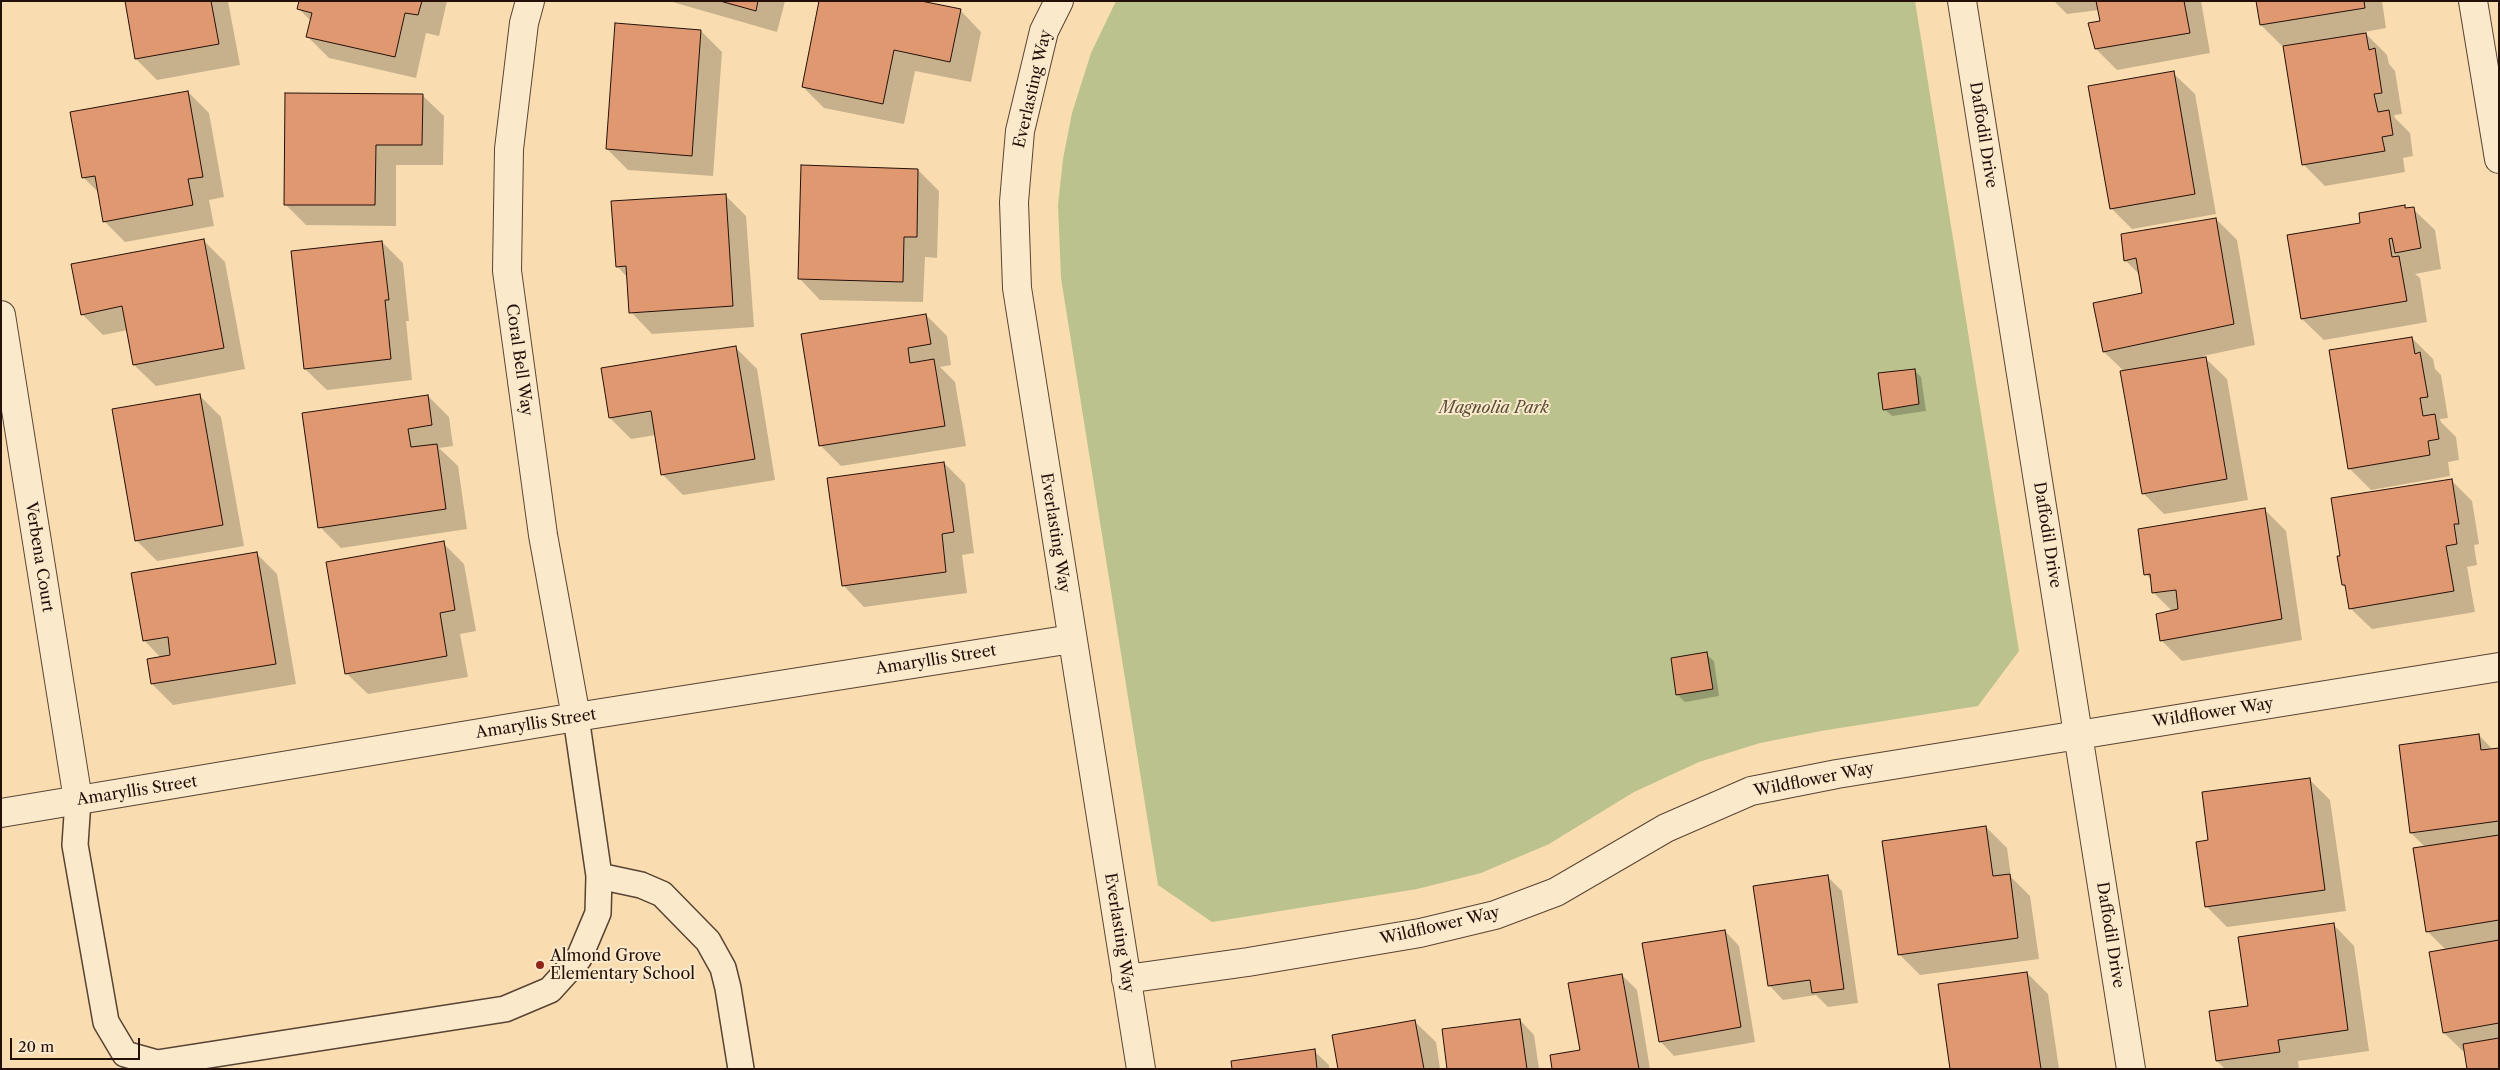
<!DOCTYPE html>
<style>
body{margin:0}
#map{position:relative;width:2500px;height:1070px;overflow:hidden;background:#f9ddb0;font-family:"Libre Caslon Text",serif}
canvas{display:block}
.frame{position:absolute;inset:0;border:2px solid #241009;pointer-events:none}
.scale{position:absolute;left:10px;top:1038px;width:130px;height:22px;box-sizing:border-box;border:2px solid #241009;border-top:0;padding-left:6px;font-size:15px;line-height:18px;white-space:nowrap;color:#241009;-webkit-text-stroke:4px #fbe9cc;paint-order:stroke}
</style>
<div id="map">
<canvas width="2500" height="1070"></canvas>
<div class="frame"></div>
<div class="scale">20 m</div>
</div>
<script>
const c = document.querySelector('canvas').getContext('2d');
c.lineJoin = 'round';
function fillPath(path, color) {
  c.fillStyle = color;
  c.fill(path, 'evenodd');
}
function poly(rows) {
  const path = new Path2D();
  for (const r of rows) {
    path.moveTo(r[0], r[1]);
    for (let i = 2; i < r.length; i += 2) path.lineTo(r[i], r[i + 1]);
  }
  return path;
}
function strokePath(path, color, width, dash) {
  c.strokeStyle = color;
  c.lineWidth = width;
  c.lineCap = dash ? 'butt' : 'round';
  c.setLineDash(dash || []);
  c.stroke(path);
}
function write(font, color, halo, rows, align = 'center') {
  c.font = font + ' "Libre Caslon Text",serif';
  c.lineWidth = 4;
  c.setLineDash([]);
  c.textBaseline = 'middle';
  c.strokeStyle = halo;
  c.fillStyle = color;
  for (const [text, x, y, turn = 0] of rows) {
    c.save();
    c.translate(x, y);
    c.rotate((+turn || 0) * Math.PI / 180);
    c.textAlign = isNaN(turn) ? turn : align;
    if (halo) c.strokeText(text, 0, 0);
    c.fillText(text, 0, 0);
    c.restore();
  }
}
fillPath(poly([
 [1116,1,1915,1,2019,651,1978,706,1821,731,1760,743,1699,762,1634,792,1549,844,1481,873,1417,889,1212,922,1158,885,1061,278,1058,205,1063,159,1072,113,1091,53]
]), '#bbc28d');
fillPath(poly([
 [126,1,228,1,240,65,157,80,136,59],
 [301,1,447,1,439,36,426,33,416,78,329,58,308,37,311,21,299,9],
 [669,1,785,1,777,32],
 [2054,1,2201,1,2210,53,2117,70,2096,49,2102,22,2099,10,2067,14],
 [2257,1,2382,1,2386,28,2364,32,2387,55,2389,64,2395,71,2402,114,2394,115,2395,118,2410,133,2413,156,2403,158,2405,172,2325,186,2303,164,2285,46,2282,46,2261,25],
 [960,10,981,32,971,82,915,71,904,124,824,108,803,87],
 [701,31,722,52,713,176,628,170,607,149],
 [2173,73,2195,94,2216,214,2132,229,2111,208],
 [188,92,209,113,224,197,209,200,214,226,125,242,104,221,99,193,83,177],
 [422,95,444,116,443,165,396,165,396,226,306,225,285,204],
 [918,170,939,191,937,258,925,257,923,302,820,300,799,278],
 [725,195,746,216,754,327,652,334,631,312,628,278,617,266],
 [2404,206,2407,209,2413,209,2435,230,2441,269,2415,274,2420,278,2427,322,2324,340,2302,319,2362,224],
 [2216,219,2237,240,2255,345,2203,356,2227,379,2248,500,2164,514,2143,493,2125,372,2104,352,2143,294,2140,275,2125,260],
 [204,241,225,262,245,369,156,386,134,365,128,330,103,335,82,314],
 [382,242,403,263,409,321,406,321,412,380,327,390,305,369],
 [926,315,947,336,951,365,940,367,955,382,966,446,841,466,820,445],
 [2412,338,2433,359,2435,369,2441,375,2448,418,2440,419,2441,422,2456,437,2459,460,2448,462,2450,476,2371,490,2349,468],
 [736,348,757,369,775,480,683,495,662,474,656,435,631,439,610,418],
 [1914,370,1921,377,1926,411,1892,416,1884,409],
 [200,396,221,417,244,546,157,561,136,540],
 [428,396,449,417,453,446,439,448,458,466,467,529,341,548,320,527],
 [944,463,965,484,974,553,962,555,967,593,864,607,843,585],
 [2451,480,2472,501,2479,544,2474,545,2477,565,2467,567,2475,612,2372,629,2350,608,2347,589,2343,585,2342,557],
 [2264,509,2286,531,2302,640,2182,661,2161,640,2173,612,2154,593,2152,581,2146,574],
 [443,543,464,564,476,631,460,634,468,677,368,694,346,673],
 [256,553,277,574,296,684,173,705,152,684,148,660,161,658,144,640],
 [174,635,174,637,159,639,159,637],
 [1706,654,1714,661,1719,696,1685,702,1678,695],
 [2479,735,2493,750,2499,749,2499,1069,2466,1054,2444,1033,2446,950,2427,931,2426,848,2411,833],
 [2309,779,2330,800,2346,911,2227,927,2206,906,2210,841],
 [1986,827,2007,848,2011,877,2030,896,2039,959,1920,975,1899,954],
 [1828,877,1842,891,1858,1003,1828,1007,1816,995,1783,1000,1769,985],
 [2333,924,2354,946,2369,1051,2298,1061,2299,1069,2225,1069,2217,1061,2250,1007],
 [1725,931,1739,946,1755,1042,1674,1056,1660,1041],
 [2027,973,2048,994,2059,1069,1951,1069],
 [1622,975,1637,990,1650,1069,1554,1069,1581,1051],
 [1520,1020,1534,1035,1539,1069,1448,1069],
 [1414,1021,1436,1042,1440,1069,1339,1069],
 [1314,1051,1329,1065,1329,1069,1234,1069]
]), '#0003');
const building = poly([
 [125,1,211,1,219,44,135,59,125,1],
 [299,1,422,1,418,15,405,13,395,57,306,37,312,13,297,9,299,1],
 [720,1,758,1,756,11,720,1],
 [819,1,921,1,961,9,950,62,894,50,883,104,802,87,819,1],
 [2096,1,2184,1,2190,33,2095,49,2088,23,2100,21,2096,1],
 [2256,1,2364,1,2365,8,2260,25,2256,1],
 [615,23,701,30,692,156,606,149,615,23],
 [2366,33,2369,50,2375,48,2382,93,2374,94,2378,112,2389,110,2393,135,2382,137,2385,151,2302,165,2283,46,2366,33],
 [2174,71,2195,194,2110,209,2088,86,2174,71],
 [188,91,203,177,188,179,193,205,103,222,95,176,82,178,70,112,188,91],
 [285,93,423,94,422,145,376,145,375,205,284,205,285,93],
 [801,165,918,169,917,237,904,237,903,282,798,279,801,165],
 [726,194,733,306,629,313,626,266,616,267,611,201,726,194],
 [2405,205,2405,208,2414,207,2421,248,2395,253,2392,238,2389,239,2392,257,2399,256,2407,301,2301,319,2287,235,2360,223,2359,213,2405,205],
 [2216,218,2234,324,2103,352,2093,303,2142,293,2136,258,2124,261,2121,234,2216,218],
 [204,239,224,348,133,365,122,306,81,315,71,264,204,239],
 [382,241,389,300,385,300,391,359,304,369,291,251,382,241],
 [926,314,931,344,908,348,910,363,934,359,945,426,819,446,801,334,926,314],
 [2412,337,2415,354,2420,352,2428,397,2420,398,2423,416,2435,414,2439,439,2428,441,2430,455,2348,469,2329,350,2412,337],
 [736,346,755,459,661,475,651,411,609,418,601,368,736,346],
 [2206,357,2227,479,2142,494,2120,371,2206,357],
 [1915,369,1919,404,1883,410,1878,373,1915,369],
 [200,394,223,525,135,541,112,409,200,394],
 [428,395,432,425,408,429,411,447,437,444,446,509,318,528,302,413,428,395],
 [944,462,954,532,942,534,946,572,842,586,827,478,944,462],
 [2452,479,2459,524,2454,524,2457,544,2446,546,2454,591,2349,609,2345,585,2342,585,2337,556,2340,556,2331,498,2452,479],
 [2265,508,2282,619,2160,641,2156,614,2178,609,2176,590,2152,593,2150,574,2144,575,2138,529,2265,508],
 [444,541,455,610,440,613,447,656,345,674,326,562,444,541],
 [257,552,276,664,151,684,147,659,170,655,168,637,143,641,131,573,257,552],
 [1707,652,1713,689,1676,695,1671,658,1707,652],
 [2479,734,2481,750,2499,748,2499,821,2410,833,2399,745,2479,734],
 [2310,778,2325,890,2205,907,2196,842,2208,840,2202,792,2310,778],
 [1986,826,1993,876,2010,874,2018,938,1898,955,1882,841,1986,826],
 [2499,835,2499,920,2426,932,2413,848,2499,835],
 [1828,875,1844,989,1812,993,1810,980,1768,986,1753,886,1828,875],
 [2334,923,2348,1030,2278,1040,2280,1052,2216,1061,2209,1011,2248,1006,2238,937,2334,923],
 [1725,930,1741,1027,1659,1042,1642,943,1725,930],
 [2499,940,2499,1023,2443,1033,2429,952,2499,940],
 [2027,972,2041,1069,1950,1069,1938,984,2027,972],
 [1622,974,1639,1069,1552,1069,1550,1055,1580,1050,1568,983,1622,974],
 [1520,1019,1527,1069,1447,1069,1442,1029,1520,1019],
 [1415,1020,1424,1069,1338,1069,1332,1035,1415,1020],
 [2499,1038,2499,1069,2467,1069,2463,1044,2499,1038],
 [1315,1049,1317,1069,1232,1069,1231,1061,1315,1049]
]);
fillPath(building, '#df9870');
strokePath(building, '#241009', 1);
const lane = poly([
 [78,800,75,845,106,1022,125,1054,157,1063,505,1009,550,990,579,958,598,913,599,876,576,717],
 [599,876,641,885,662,894,708,941,723,968,728,988,741,1069]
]);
const street = poly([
 [530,1,524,23,509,149,507,271,543,535,576,717],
 [1059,1,1044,31,1020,131,1014,202,1017,288,1141,1069],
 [1962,1,2131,1069],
 [2473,1,2499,159],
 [1,315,78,800],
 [1,813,576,717,1072,639],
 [1126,979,1248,962,1420,933,1495,915,1556,892,1666,828,1751,791,1837,774,2499,667]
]);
strokePath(lane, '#594333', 28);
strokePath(street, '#594333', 30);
strokePath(lane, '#fbe9cc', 25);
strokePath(street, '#fbe9cc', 28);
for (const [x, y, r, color] of [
 [540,965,5,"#8f2418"]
]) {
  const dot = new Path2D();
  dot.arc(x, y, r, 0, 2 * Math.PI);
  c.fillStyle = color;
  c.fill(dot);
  strokePath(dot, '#fbe9cc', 2);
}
write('16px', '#241009', '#fbe9cc', [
 ["Everlasting Way",1033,89,-77],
 ["Daffodil Drive",1983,135,81],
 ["Coral Bell Way",519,360,82],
 ["Everlasting Way",1055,533,81],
 ["Daffodil Drive",2047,535,81],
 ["Verbena Court",39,557,81],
 ["Amaryllis Street",936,660,-9],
 ["Wildflower Way",2213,713,-9],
 ["Amaryllis Street",536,724,-9],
 ["Wildflower Way",1814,780,-11],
 ["Amaryllis Street",137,791,-9],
 ["Wildflower Way",1440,926,-13],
 ["Everlasting Way",1119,933,81],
 ["Daffodil Drive",2110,935,81]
]);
write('italic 16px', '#594e37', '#fbe9cc', [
 ["Magnolia Park",1494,408]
]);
write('16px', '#241009', '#fbe9cc', [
 ["Almond Grove",550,956],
 ["Elementary School",550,974]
], 'left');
</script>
